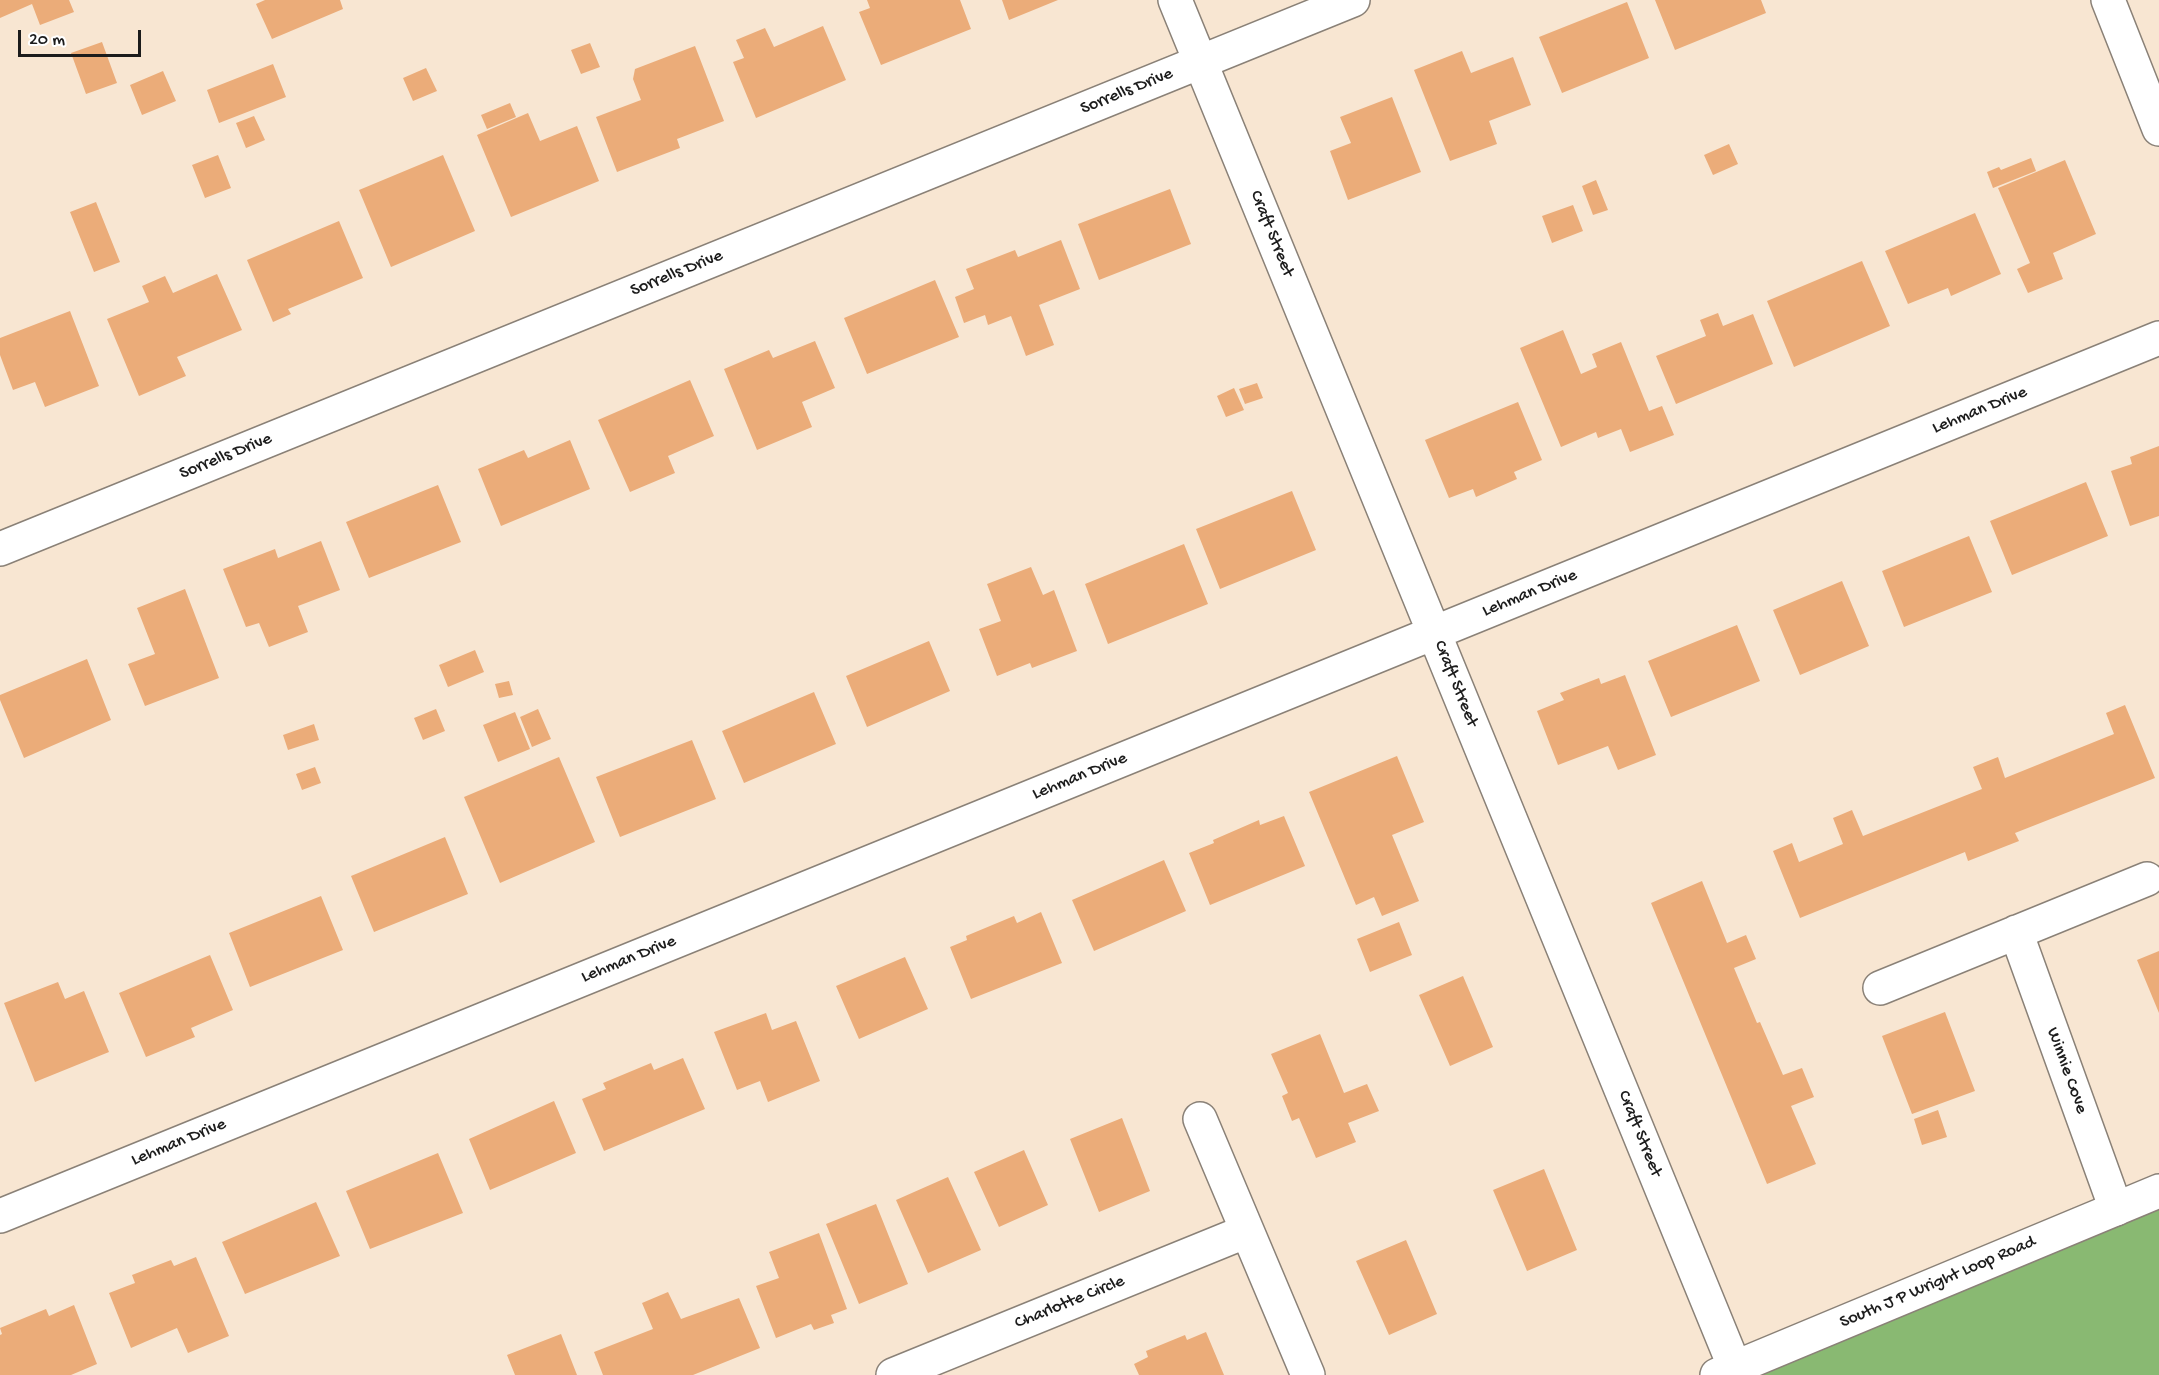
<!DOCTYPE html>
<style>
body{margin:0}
#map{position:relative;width:2159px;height:1375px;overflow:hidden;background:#f8e6d2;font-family:"Gochi Hand",sans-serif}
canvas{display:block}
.scale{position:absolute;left:18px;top:30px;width:123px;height:27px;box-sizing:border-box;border:3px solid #1c1c1c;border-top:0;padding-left:8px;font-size:18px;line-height:21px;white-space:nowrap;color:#1c1c1c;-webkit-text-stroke:4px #fff;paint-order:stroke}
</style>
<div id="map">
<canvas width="2159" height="1375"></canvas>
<div class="scale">20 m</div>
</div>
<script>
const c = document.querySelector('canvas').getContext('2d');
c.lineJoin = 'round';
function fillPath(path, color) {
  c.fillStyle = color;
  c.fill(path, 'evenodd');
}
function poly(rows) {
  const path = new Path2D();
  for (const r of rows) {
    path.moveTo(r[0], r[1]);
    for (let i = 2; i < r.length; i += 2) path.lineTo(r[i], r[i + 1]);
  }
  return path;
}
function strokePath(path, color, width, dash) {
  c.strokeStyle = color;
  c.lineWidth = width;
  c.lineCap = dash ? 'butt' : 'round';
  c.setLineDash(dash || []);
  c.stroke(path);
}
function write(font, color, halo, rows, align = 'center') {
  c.font = font + ' "Gochi Hand",sans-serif';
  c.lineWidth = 4.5;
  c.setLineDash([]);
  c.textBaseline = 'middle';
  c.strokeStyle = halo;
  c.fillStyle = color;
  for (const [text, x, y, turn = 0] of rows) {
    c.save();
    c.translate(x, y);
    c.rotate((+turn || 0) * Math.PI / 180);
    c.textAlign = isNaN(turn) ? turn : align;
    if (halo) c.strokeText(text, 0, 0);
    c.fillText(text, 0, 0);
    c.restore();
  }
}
fillPath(poly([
 [2159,1187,2159,1375,1700,1375]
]), '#89b972');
fillPath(poly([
 [0,0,69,0,74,12,40,25,32,4,0,18],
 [265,0,340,0,343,9,272,39,256,4],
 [867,0,960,0,971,29,881,65,859,12,870,8],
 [1002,0,1058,0,1009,20],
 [1655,0,1761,0,1766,13,1675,50],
 [1627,2,1649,58,1562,93,1539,37],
 [823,26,846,80,756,118,733,62,744,58,736,40,765,28,774,47],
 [102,42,117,83,86,94,71,53],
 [590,43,600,67,581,74,571,50],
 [695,46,724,121,677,139,680,148,617,172,596,117,641,100,633,79,635,69],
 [1462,51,1471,73,1513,57,1531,105,1489,121,1497,144,1450,161,1414,70],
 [273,64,286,97,219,123,207,90],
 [426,68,437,91,413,101,403,78],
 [163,71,176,101,142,115,130,85],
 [1392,97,1421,172,1348,200,1330,151,1351,143,1340,117],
 [510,103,516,117,487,129,481,115],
 [528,113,540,141,577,126,599,181,511,217,477,135],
 [254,116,265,140,246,148,236,123],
 [1729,144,1738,164,1713,175,1704,155],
 [218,155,231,188,205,198,192,165],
 [443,155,475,231,391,267,359,190],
 [2031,158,2036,171,1993,188,1987,172,1999,167,2001,170],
 [2065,160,2096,234,2053,253,2063,279,2028,293,2017,269,2030,263,1998,188],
 [1596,180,1608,210,1593,215,1582,186],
 [1170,189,1191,244,1099,280,1078,224],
 [96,202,120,262,94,272,70,212],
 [1573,205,1583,231,1552,243,1542,216],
 [1975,213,2001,274,1951,296,1948,288,1908,304,1885,251],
 [339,221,363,278,288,309,291,314,273,322,247,260],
 [1061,240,1080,289,1039,305,1054,345,1026,356,1011,316,988,325,985,315,964,323,955,297,974,289,966,269,1015,250,1018,257],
 [1862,261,1890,326,1794,367,1767,301],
 [217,274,242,330,177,357,186,376,139,396,107,319,149,302,142,286,165,276,173,293],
 [935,280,959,337,867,374,844,318],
 [70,311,99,386,45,407,35,382,13,390,0,355,0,338],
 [1718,313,1723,326,1753,314,1773,364,1676,404,1656,356,1706,336,1700,320],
 [1563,330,1581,374,1597,367,1592,354,1621,342,1649,411,1662,406,1674,435,1630,452,1621,429,1598,438,1596,432,1561,447,1520,348],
 [815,341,835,388,802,402,812,427,757,450,724,369,769,350,773,358],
 [690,380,714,436,668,456,675,473,630,492,598,420],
 [1257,383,1263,398,1245,404,1239,389],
 [1234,388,1244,410,1226,417,1217,396],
 [1518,402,1542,460,1514,472,1517,479,1476,497,1473,489,1449,498,1425,440],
 [570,440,590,489,501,526,478,469,524,450,528,458],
 [2159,446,2159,516,2130,526,2111,471,2132,464,2130,457],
 [2086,482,2108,536,2012,575,1990,521],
 [438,485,461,542,369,578,346,522],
 [1292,491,1316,550,1220,589,1196,529],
 [1969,536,1992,592,1904,627,1882,571],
 [321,541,340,590,298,606,308,632,269,647,259,623,246,627,223,569,275,549,278,558],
 [1184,544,1208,604,1108,644,1085,584],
 [1031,567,1043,595,1054,590,1077,651,1032,668,1030,663,997,676,979,629,1001,621,987,584],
 [1842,581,1869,646,1800,675,1773,610],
 [185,589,219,678,145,706,128,664,155,654,137,608],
 [1737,625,1760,681,1671,717,1648,661],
 [929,641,950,691,867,727,846,676],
 [475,650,484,672,448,687,439,665],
 [87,659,111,720,24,758,0,700,0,695],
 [1625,675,1656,755,1618,770,1608,746,1558,765,1537,711,1564,700,1560,693,1599,678,1601,684],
 [509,681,513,695,499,698,495,684],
 [814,692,836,744,744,783,722,731],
 [2125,705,2155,778,2015,833,2019,841,1968,861,1965,852,1800,918,1773,851,1792,843,1799,862,1843,844,1833,818,1852,810,1863,836,1982,789,1973,767,1998,757,2005,778,2114,734,2106,713],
 [436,709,445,731,423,740,414,718],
 [538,709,551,739,532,747,520,717],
 [515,712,530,749,498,762,483,725],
 [314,724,319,740,288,750,283,735],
 [692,740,716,799,620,837,596,777],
 [1397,756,1424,822,1392,835,1419,901,1382,916,1374,897,1356,905,1309,792],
 [559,757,595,842,500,883,464,797],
 [315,767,321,783,302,790,296,774],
 [1284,816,1305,866,1210,905,1189,853,1214,843,1213,840,1259,820,1260,825],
 [445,837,468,894,374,932,351,876],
 [1164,860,1186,911,1094,951,1072,900],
 [1702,881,1727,943,1746,935,1756,959,1734,968,1757,1023,1760,1022,1783,1075,1802,1068,1814,1097,1791,1106,1816,1164,1767,1184,1651,903],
 [321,896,343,950,250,987,229,933],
 [1041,912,1062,963,971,999,950,947,967,940,966,936,1014,916,1017,923],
 [1399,922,1412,955,1370,972,1357,939],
 [2159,951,2159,1013,2137,960],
 [210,955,233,1010,191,1028,195,1037,146,1057,119,993],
 [905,957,928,1009,859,1039,836,986],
 [1463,976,1493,1047,1450,1066,1419,995],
 [58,982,65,999,84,991,109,1052,35,1082,4,1003],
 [1945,1012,1975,1091,1912,1114,1882,1036],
 [766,1013,772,1030,796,1021,820,1081,768,1102,760,1081,737,1090,714,1032],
 [1320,1034,1344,1093,1367,1084,1379,1111,1348,1123,1356,1142,1316,1158,1299,1118,1292,1121,1282,1096,1288,1093,1271,1054],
 [683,1058,705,1109,604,1151,582,1099,606,1089,603,1083,651,1063,654,1070],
 [554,1101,576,1153,490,1190,469,1139],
 [1938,1110,1947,1137,1922,1145,1914,1119],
 [1122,1118,1150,1191,1099,1212,1070,1139],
 [1024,1150,1048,1205,999,1227,974,1172],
 [438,1153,463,1213,370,1249,346,1191],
 [1544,1169,1577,1250,1527,1271,1493,1190],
 [948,1177,981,1250,928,1273,896,1200],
 [316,1202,340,1256,245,1294,222,1242],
 [876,1204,908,1284,859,1304,826,1224],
 [819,1233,847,1309,831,1315,834,1323,814,1330,811,1324,776,1338,756,1286,779,1278,769,1252],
 [1406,1240,1437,1314,1389,1335,1356,1261],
 [196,1257,229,1336,188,1353,177,1328,131,1348,109,1293,135,1283,132,1275,171,1260,174,1266],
 [668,1292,681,1319,739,1298,760,1348,693,1375,603,1375,594,1352,653,1329,642,1303],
 [74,1305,97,1364,71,1375,0,1375,0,1335,2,1334,0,1328,46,1309,49,1316],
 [1206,1332,1224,1375,1139,1375,1134,1364,1148,1357,1146,1351,1185,1335,1187,1340],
 [561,1334,577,1375,515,1375,507,1355]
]), '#ebac79');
const street = poly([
 [1175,0,1735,1368],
 [2108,0,2159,129],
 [0,549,1353,0],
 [2016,932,2116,1209],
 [1880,988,2147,879],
 [1200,1119,1308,1375],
 [0,1216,2159,338],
 [893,1375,1247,1231]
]);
const secondary = poly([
 [1717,1375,2159,1191]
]);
strokePath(street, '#8a8177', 36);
strokePath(secondary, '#8a8177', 36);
strokePath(street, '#fff', 33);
strokePath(secondary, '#fff', 33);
write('18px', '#1c1c1c', '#fff', [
 ["Sorrells Drive",1127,92,-22],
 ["Craft Street",1271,234,68],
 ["Sorrells Drive",677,274,-22],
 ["Lehman Drive",1980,411,-22],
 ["Sorrells Drive",226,457,-22],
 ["Lehman Drive",1530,594,-22],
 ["Craft Street",1455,684,68],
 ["Lehman Drive",1080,777,-22],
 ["Lehman Drive",629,960,-22],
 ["Winnie Cove",2066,1071,70],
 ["Craft Street",1639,1134,68],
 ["Lehman Drive",179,1143,-22],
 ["South J P Wright Loop Road",1938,1283,-23],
 ["Charlotte Circle",1070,1303,-22]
]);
</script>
